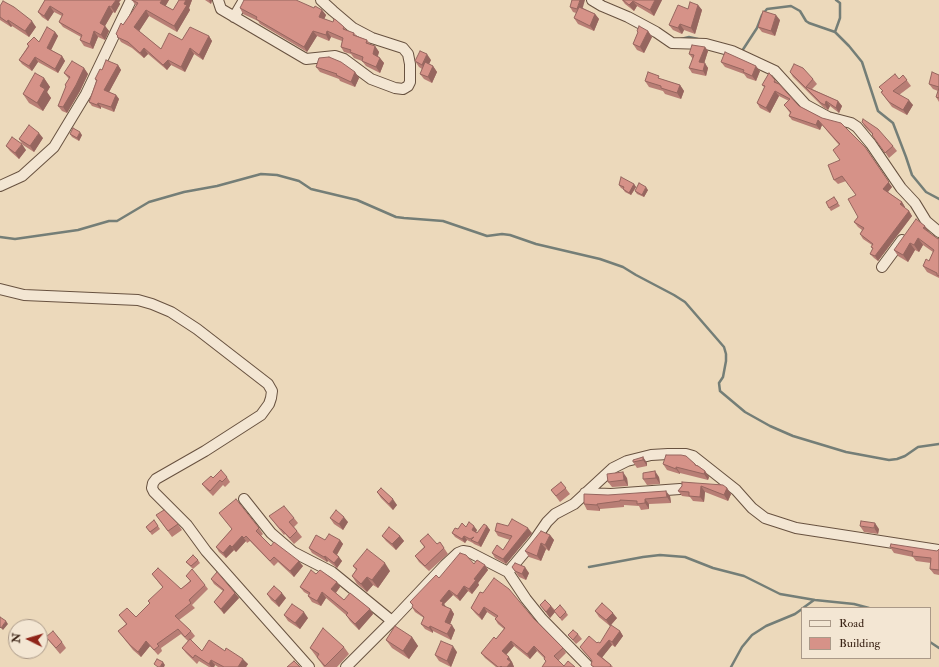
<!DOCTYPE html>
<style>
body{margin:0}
#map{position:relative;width:939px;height:667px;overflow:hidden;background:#ecd9bb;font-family:"IM FELL Double Pica",serif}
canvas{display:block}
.legend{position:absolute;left:801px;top:607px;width:130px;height:52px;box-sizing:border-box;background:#f3e6d3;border:1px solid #a98;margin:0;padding:5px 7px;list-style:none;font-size:12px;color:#3c2517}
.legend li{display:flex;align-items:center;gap:8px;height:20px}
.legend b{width:20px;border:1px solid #a98}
.north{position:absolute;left:8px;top:619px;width:40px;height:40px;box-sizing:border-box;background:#f3e6d3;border:1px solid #a98;border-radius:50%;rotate:275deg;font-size:11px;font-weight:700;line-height:16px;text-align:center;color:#3c2517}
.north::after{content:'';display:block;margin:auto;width:14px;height:18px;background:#8f2418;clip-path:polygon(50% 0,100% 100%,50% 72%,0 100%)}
</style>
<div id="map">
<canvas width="939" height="667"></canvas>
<ul class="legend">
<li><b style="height:5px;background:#f3e6d3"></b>Road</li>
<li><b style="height:11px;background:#d69288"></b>Building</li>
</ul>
<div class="north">N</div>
</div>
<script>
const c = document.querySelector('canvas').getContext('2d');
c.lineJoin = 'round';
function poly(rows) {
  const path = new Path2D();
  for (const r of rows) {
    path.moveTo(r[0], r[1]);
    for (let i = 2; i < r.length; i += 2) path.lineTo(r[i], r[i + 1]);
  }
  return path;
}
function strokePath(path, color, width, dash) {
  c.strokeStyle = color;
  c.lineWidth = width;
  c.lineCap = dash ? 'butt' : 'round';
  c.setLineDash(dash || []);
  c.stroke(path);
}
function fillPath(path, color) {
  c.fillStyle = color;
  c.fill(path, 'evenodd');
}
strokePath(poly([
 [836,0,840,3,840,18,835,32,849,46,862,62,878,111,893,123,906,157,912,175,926,192,939,199],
 [681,39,689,37,698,39],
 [739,50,742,51,757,28,762,15,767,9,791,6,800,11,806,21,809,23,835,32],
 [0,237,15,239,78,230,109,221,117,221,149,202,184,192,217,186,261,174,277,175,299,181,311,189,357,200,396,217,404,218,443,221,487,236,502,234,510,235,536,244,600,259,623,267,636,275,674,295,685,302,724,347,726,354,726,361,723,377,719,383,720,391,745,412,770,426,793,436,846,452,889,460,897,459,905,456,918,447,939,444],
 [589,567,643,557,660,555,685,557,713,568,744,576,780,594,815,600,854,604,869,608],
 [803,608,814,600],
 [930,642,939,648],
 [731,667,742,647,752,635,766,626,795,614,802,609]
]), '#747e77', 2.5);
const minor = poly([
 [218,0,221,9,306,59,335,56,344,59,371,79,395,88,403,89,408,86,410,82,410,64,408,54,403,48,372,38,353,28,333,11,321,0],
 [592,0,602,6,628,17,656,32,672,43,706,44,732,51,775,71,806,105,828,117,851,123,857,127,871,144,901,188,915,203,926,221,939,232],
 [234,17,244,0],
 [0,186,22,176,54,147,86,94,131,0],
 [882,267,902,240],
 [0,289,24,295,138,300,152,304,171,312,197,329,268,384,272,391,271,398,269,404,261,415,205,451,156,479,153,483,152,488,154,492,187,525,206,551,309,667],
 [585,493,611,494,680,489],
 [244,499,271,533,293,552,332,572,392,621],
 [508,572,534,541,547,522,555,514,574,504,613,468,627,461,651,455,668,454,686,454,693,456,736,490,752,508,765,518,796,528,939,550],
 [346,667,392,621,445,565,458,553,463,551,469,552,508,572,526,599,542,619,589,667]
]);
strokePath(minor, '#685240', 12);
strokePath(minor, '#f3e6d3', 10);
fillPath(poly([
 [45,0,121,0,119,2,120,4,115,13,113,12,105,26,109,31,105,40,98,37,93,49,84,46,80,40,81,37,63,27,59,22,62,16,54,12,48,21,42,17,38,12],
 [132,0,169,0,165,6,173,10,179,0,192,0,189,8,190,10,177,32,149,16,139,31,161,49,182,40,209,36,212,41,203,60,194,54,185,72,171,65,167,70,148,54,144,58,132,48,121,42,116,34,123,25,136,6],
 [205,0,212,0,211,4],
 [622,0,662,0,654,16,637,6,634,11,625,4],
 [698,5,702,10,695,34,684,30,682,34,673,30,669,25,688,9],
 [0,6,36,27,29,37,12,26,11,27,0,20],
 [570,7,583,8,595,14,599,19,594,31,578,24,574,18,576,13,573,12],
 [240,8,314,8,322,10,326,15,324,19,344,27,347,31,354,33,357,36,367,40,370,44,375,46,379,52,378,56,384,63,380,73,366,66,362,61,354,58,351,54,344,52,341,47,342,41,331,37,329,41,317,36,307,52,260,24,258,21,243,14],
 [780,20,775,36,762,32,758,27],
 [637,31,648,31,652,37,644,53,637,50,633,44,638,32],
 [55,32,58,36,51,50,62,56,65,61,58,73,38,62,32,71,22,64,19,60,28,46,27,44,39,42],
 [705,47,708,51,704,63,708,68,706,76,692,73,689,68,693,59,689,54],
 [431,60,429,64,433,66,437,72,432,83,424,79,420,74,422,69,419,67,415,61],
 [721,62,760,71,756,81,747,78,744,74,725,67],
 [118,65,121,70,109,92,116,95,119,99,114,112,101,107,101,109,92,106,89,102,96,81,95,79,102,70],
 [316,67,355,72,359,78,355,87,340,81,339,79,320,72],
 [84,68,88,74,80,91,67,113,62,111,58,106,66,87,65,85,69,79,64,73],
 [790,72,813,79,817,84,812,89,838,101,842,106,839,113,830,106,828,110,824,108,793,77],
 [903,75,911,86,899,95,913,105,907,115,892,107,881,92,883,91,879,87,899,79],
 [939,75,939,102,936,97,938,91,933,89,929,84],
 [44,78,50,87,47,92,51,98,43,111,29,103,23,94],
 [661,79,680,85,684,91,681,99,665,94,663,91,649,87,645,81],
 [775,80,778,83,799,106,822,118,892,187,888,192,902,202,905,207,904,207,909,211,912,216,878,261,874,258,870,254,873,249,871,247,872,245,863,239,860,234,862,230,858,227,854,222,858,217,856,195,846,181,838,184,834,180,840,160,839,145,822,125,820,130,792,120,789,116,790,113,784,105,789,101,779,96,770,113,760,108,757,103,765,88,762,85],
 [862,122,893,146,897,151,889,158,873,135,865,127],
 [70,134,82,135,79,141,72,137],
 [43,138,34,152,23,145,19,139],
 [6,146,26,150,19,159,10,151],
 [634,184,636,187,631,195,625,192,623,189,621,188,619,185],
 [648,190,644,197,637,194,635,191],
 [834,197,840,206,831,211,829,208],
 [930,233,938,239,939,238,939,278,927,272,923,266,929,261,933,252,923,245,919,252,915,250,908,262,898,256,894,250],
 [643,457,647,463,647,466,637,468,633,462],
 [663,464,697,465,705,471,709,477,708,480,680,473,680,474,667,470],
 [227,477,230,482,225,487,223,485,213,496,206,489,202,484],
 [659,477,660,484,647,485,643,479],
 [627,478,628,486,612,487,608,482],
 [561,482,570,494,560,502,551,490],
 [682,482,727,488,731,494,728,501,705,492,704,502,693,501,690,497,682,496,678,491,682,486],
 [377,492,397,505,393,510,381,498],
 [608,495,670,496,671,503,649,504,649,509,641,510,639,506,624,505,624,507,600,509,600,511,587,510,584,504],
 [219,513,259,528,263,534,261,536,271,546,303,566,294,577,278,562,274,566,250,541,247,543,246,541,236,552,234,550,226,558,219,552,216,547,232,529],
 [156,515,178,524,182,530,172,537],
 [269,516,294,518,298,523,294,527,302,537,294,544,285,534,284,535],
 [330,518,348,522,343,530,334,524],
 [154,520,160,529,152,535,146,527],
 [487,526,490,530,481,547,474,544,473,543,467,540,465,543,455,537,452,533,458,529,466,527,477,530,476,532,477,533],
 [860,526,879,529,878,534,864,532],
 [495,531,532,533,506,564,495,558,492,553,503,550,510,540,498,536],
 [550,535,554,540,549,551,546,549,541,561,529,557,525,551],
 [382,536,400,536,404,541,396,550,386,541],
 [325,540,340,540,343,544,337,555,342,561,337,568,328,561,327,562,312,553,309,548],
 [420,541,437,544,440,542,448,554,429,571,419,562,415,556,424,547],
 [890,547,937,551,939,549,939,575,934,574,930,569,931,563,916,561,913,557,894,553],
 [198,560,200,563,193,569,186,562],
 [474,564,485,565,488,570,478,583,479,585,472,594,468,591,460,601,453,595,444,604,446,607,451,609,454,614,450,624,455,630,451,640,433,631,433,633,425,629,421,624,424,618,415,612,412,607,413,606,410,602,439,578],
 [353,566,390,571,378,588,373,585,367,592,357,584,352,576,356,570],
 [512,567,529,573,526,580,519,577],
 [152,574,181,589,190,581,186,576,205,585,208,589,192,605,195,608,179,620,191,631,195,636,191,640,202,651,225,651,248,664,246,667,218,667,215,665,214,667,209,667,199,661,197,664,186,653,182,648,188,641,181,634,161,648,162,651,158,655,150,646,141,657,133,650,118,631,126,624,119,615,136,617,150,603,163,588],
 [316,574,337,582,340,587,336,593,344,600,370,609,373,614,359,630,350,621,346,615,326,598,321,606,312,602,308,596,309,595,304,592,300,587],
 [211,579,235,593,239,598,224,614,217,606,214,602,223,591,214,584],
 [480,592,534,619,563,648,566,653,558,661,564,666,575,667,542,667,546,662,544,659,544,658,537,651,530,659,514,646,506,655,512,662,514,667,496,667,485,658,481,653,496,639,504,629,498,624,495,619,496,618,487,612,482,620,475,613,471,608],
 [267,594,286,598,279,607,271,600],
 [540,605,551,606,555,610,566,612,568,615,562,621,555,612,550,618],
 [595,611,617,618,610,626,599,617],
 [284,615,308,618,300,629,288,621],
 [620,631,623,636,615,647,612,645,602,657,611,665,613,667,593,667,591,665,592,661,584,652,580,647,600,643],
 [578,634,582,639,576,644,568,635],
 [46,637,62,642,66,648,60,654],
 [412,637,418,646,409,659,392,648,386,640],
 [344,647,349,654,337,667,324,667,310,648],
 [457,652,451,667,439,661,435,655]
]), '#b87e75');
fillPath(poly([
 [116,0,121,0,119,2,120,4,115,13,111,7],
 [162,0,169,0,164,9,160,3],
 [186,0,192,0,189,8,190,10,177,32,174,26],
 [209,0,212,0,211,4],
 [580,0,585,0,581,14,577,9],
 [655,0,662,0,654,16,650,10],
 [633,1,637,6,634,11,629,5],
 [698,5,702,10,695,34,691,28],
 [50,6,54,12,48,21,44,16],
 [109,6,113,12,105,26,109,31,105,40,101,35,100,23],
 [146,10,149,16,138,33,134,27],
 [322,10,326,15,323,22,319,17],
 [595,14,599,19,594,31,590,26],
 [776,15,780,20,775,36,771,31],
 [8,20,12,26,11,27,7,22],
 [32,21,36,27,29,37,25,31],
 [680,24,684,30,682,34,678,28],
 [94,31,98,37,93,49,90,44],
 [313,31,317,36,307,52,304,47],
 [327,31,331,37,329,41,326,35],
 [648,31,652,37,644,53,640,47],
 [55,32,58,36,50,52,47,48],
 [209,36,212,41,203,60,199,55],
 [375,46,379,52,376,60,373,54],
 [705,47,708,51,703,67,699,62],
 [144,48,148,54,144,58,140,53],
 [190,48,194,54,185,72,181,67],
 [427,54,431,60,426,70,422,65],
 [62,56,65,61,58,73,55,69],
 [35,57,38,62,32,71,29,66],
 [380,58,384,63,380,73,376,67],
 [168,60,171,65,167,70,163,65],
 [705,63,708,68,706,76,703,71],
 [118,65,121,70,108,94,104,90],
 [433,66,437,72,432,83,428,77],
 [756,66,760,71,756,81,752,76],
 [84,68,88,74,80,91,67,113,63,107],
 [355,72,359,78,355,87,351,82],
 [44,78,50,87,47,92,51,98,43,111,37,103,40,86],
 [680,85,684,91,681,99,677,93],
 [775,91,779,96,770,113,766,108],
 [116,95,119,99,114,112,111,107],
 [909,100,913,105,907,115,903,110],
 [826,101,830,106,828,110,825,105],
 [838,101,842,106,839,113,836,108],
 [98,103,101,107,101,109,97,105],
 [818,120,822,125,820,130,816,125],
 [80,132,82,135,79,141,77,138],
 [39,133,43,138,34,152,30,146],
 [22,144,26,150,19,159,15,153],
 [865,147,892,187,886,194,883,189],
 [634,184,636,187,631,195,629,193],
 [646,187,648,190,644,197,642,195],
 [902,202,905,207,903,209,900,204],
 [909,211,912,216,878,261,875,256],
 [925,226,930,233,923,228],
 [918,238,923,245,919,252,914,245],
 [910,243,915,250,908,262,903,255],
 [643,457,647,463,647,466,643,460],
 [676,467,680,473,680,474,676,469],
 [655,471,659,477,660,484,656,478],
 [705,471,709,477,708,480,704,474],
 [623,472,627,478,628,486,624,480],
 [701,486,705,492,704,502,700,497],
 [727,488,731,494,728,501,724,495],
 [666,491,670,496,671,503,667,497],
 [393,499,397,505,393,510,389,504],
 [645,499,649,504,649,509,645,503],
 [597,504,600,509,600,511,597,505],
 [344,517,348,522,343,530,339,524],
 [875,523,879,529,878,534,874,528],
 [474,526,477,530,475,534,472,530],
 [487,526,490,530,481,547,478,543],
 [528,528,532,533,506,564,503,559],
 [550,535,554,540,549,551,545,545],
 [242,536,246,541,236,552,232,547],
 [400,536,404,541,396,550,392,544],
 [464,536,467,540,465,543,462,539],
 [340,540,343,544,336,556,333,552],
 [541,543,546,549,541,561,537,556],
 [230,545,234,550,226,558,223,553],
 [325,556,328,561,327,562,324,557],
 [339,557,342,561,337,568,334,563],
 [299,561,303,566,294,577,290,571],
 [385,563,390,571,378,588,372,580],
 [485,565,488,570,478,583,479,585,472,594,469,589,474,579],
 [525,567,529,573,526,580,522,574],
 [367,577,373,585,367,592,361,584],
 [337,582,340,587,334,595,331,589],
 [464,586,468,591,460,601,457,596],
 [449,590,453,595,444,604,447,608,445,610,440,601],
 [322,592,326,598,321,606,317,601],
 [235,593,239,598,224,614,221,609],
 [282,593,286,598,279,607,275,601],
 [551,606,555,612,550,618,546,612],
 [484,607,487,612,482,620,479,615],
 [370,609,373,614,359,630,355,624],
 [451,609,454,614,449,627,445,622],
 [304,612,308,618,300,629,295,623],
 [613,613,617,618,610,626,606,620],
 [6,621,8,624,3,630,1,628],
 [452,625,455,630,451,640,447,634],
 [430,626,433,631,433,633,429,628],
 [620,631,623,636,615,647,612,642],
 [412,637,418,646,409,659,403,651],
 [609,640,612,645,601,659,597,654],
 [146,641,150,646,141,657,138,652],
 [511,641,514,646,505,656,502,651],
 [453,646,457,652,451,667,447,661],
 [534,646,537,651,530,659,527,654],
 [509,657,512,662,514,667,507,667,507,659],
 [243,659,248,664,246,667,238,667],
 [211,660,215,665,214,667,211,667,209,664],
 [163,662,165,665,164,667,160,667]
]), '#96665f');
const building = poly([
 [45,0,116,0,111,7,109,6,100,23,105,26,101,35,94,31,90,44,80,40,82,35,59,22,63,14,50,6,44,16,38,12,45,0],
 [132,0,162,0,160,3,173,10,179,0,186,0,184,4,187,5,174,26,146,10,134,27,161,49,169,33,182,40,190,27,209,36,199,55,190,48,181,67,168,60,163,65,144,48,140,53,128,42,117,37,118,36,116,34,121,23,123,25,138,3,132,0],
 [244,0,296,0,314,8,315,6,322,10,319,17,333,22,334,19,336,20,344,27,343,29,354,33,353,35,367,40,366,43,375,46,373,54,380,58,376,67,362,61,363,57,350,52,351,50,341,47,343,38,327,31,326,35,313,31,304,47,256,19,257,17,240,8,244,0],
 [572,0,580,0,577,9,570,7,572,0],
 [623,0,655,0,650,10,633,1,629,5,623,0],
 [3,1,14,7,32,21,25,31,8,20,7,22,0,17,0,6,3,1],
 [690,2,698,5,691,28,680,24,678,28,669,25,678,5,688,9,690,2],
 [579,7,595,14,590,26,574,18,579,7],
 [763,11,776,15,771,31,758,27,763,11],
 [639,26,648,31,640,47,633,44,638,32,637,31,639,26],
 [47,27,55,32,47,48,62,56,55,69,35,57,29,66,19,60,29,46,27,44,34,37,39,42,47,27],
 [692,45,705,47,699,62,705,63,703,71,689,68,694,55,689,54,692,45],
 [420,51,427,54,422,65,415,61,420,51],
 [725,52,756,66,752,76,743,72,744,70,721,62,725,52],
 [329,57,341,62,355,72,351,82,336,75,337,74,316,67,319,58,329,57],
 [106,60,118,65,104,90,116,95,111,107,98,103,97,105,89,102,97,80,95,79,100,69,102,70,106,60],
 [72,61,84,68,76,85,63,107,58,106,66,86,65,85,70,77,64,73,72,61],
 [425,62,433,66,428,77,420,74,425,62],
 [794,64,803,68,813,79,806,87,838,101,836,108,826,101,825,105,821,103,790,72,794,64],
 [648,72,659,76,658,78,680,85,677,93,661,88,661,86,645,81,648,72],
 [932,72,939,75,939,87,929,84,932,72],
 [35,73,44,78,40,86,45,89,37,103,23,94,35,73],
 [769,73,775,80,774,82,779,84,799,106,822,118,841,123,865,147,889,182,883,189,902,202,900,204,909,211,875,256,870,254,873,248,871,247,873,244,860,234,864,228,854,222,858,217,848,199,856,195,842,176,834,180,828,165,840,160,833,150,840,144,835,139,818,120,816,125,789,116,791,112,784,105,790,99,775,91,766,108,757,103,765,86,762,85,769,73],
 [895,74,899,79,903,75,907,80,893,91,909,100,903,110,889,102,881,92,883,91,879,87,895,74],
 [939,88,939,98,936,97,939,88],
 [863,119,878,129,893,146,885,153,872,135,873,134,862,122,863,119],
 [29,125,39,133,30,146,19,139,29,125],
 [73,128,80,132,77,138,70,134,73,128],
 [12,137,22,144,15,153,6,146,12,137],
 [621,177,634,184,629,193,623,189,624,187,619,185,621,177],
 [639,183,646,187,642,195,635,191,639,183],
 [834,197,838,203,829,208,826,202,834,197],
 [916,219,925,226,923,228,938,239,939,238,939,276,937,275,937,273,923,266,926,259,929,261,934,250,918,238,914,245,910,243,903,255,894,250,916,219],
 [666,455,681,455,686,456,695,464,695,465,698,466,705,471,704,474,676,467,676,469,663,464,666,455],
 [643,457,643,460,633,462,633,460,643,457],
 [221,470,227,477,222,482,220,480,210,491,202,484,211,476,213,478,221,470],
 [655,471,656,478,643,479,643,473,655,471],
 [623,472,624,480,608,482,607,474,623,472],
 [561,482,566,488,556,496,551,490,561,482],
 [682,482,723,485,727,488,724,495,701,486,700,497,689,496,689,492,678,491,682,486,682,482],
 [381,488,393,499,389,504,377,492,381,488],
 [666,491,667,497,645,499,645,503,637,504,637,501,620,500,620,501,597,504,597,505,584,504,584,494,608,495,666,491],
 [236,499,259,528,256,531,271,546,274,542,299,561,290,571,274,557,270,561,246,536,244,538,242,536,232,547,230,545,223,553,216,547,232,529,219,513,236,499],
 [284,506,294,518,289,522,297,531,290,538,281,529,280,529,269,516,284,506],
 [164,510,178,524,168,531,156,515,164,510],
 [336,510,344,517,339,524,330,518,336,510],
 [512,519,528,528,503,559,492,553,497,545,503,550,512,536,495,531,497,523,508,526,512,519],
 [154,520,158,526,150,532,146,527,154,520],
 [861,521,875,523,874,528,860,526,861,521],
 [469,522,474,526,472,530,477,533,484,524,487,526,478,543,471,540,474,537,470,539,464,536,462,539,452,533,455,528,458,529,462,523,466,527,469,522],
 [389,527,400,536,392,544,382,536,389,527],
 [541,531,550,535,545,545,541,543,537,556,525,551,541,531],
 [329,534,340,540,333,552,339,557,334,563,325,556,324,557,309,548,316,535,325,540,329,534],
 [428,534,437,544,440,542,444,548,425,566,415,556,425,547,420,541,428,534],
 [891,544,937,551,939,549,939,570,930,569,931,558,912,556,913,552,890,547,891,544],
 [367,549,385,563,372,580,367,577,361,584,352,576,357,569,353,566,367,549],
 [460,553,466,555,474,564,477,560,485,565,474,579,476,580,469,589,464,586,457,596,449,590,440,601,443,602,442,605,451,609,445,622,452,625,447,634,430,626,429,628,421,624,424,617,412,607,413,605,410,602,436,575,439,578,460,553],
 [193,555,198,560,191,566,186,562,193,555],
 [515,563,525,567,522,574,515,571,512,567,515,563],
 [158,568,181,589,191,581,186,576,192,569,205,585,189,600,191,603,175,616,191,631,185,637,178,629,157,644,159,646,154,650,146,641,138,652,130,645,118,631,127,624,119,615,127,608,136,617,150,603,148,601,163,587,152,574,158,568],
 [311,570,316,574,320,570,337,582,331,589,344,600,350,593,370,609,355,624,346,615,348,613,322,592,317,601,308,596,310,593,300,587,311,570],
 [217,572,235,593,221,609,214,602,224,590,211,579,217,572],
 [494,578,509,589,534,619,563,648,554,656,564,666,568,661,575,667,542,667,546,661,544,659,545,657,534,646,527,654,511,641,502,651,509,657,507,659,511,662,507,667,502,667,501,666,500,667,498,667,481,653,494,637,496,639,505,628,495,619,498,616,484,607,479,615,471,608,480,592,483,593,494,578],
 [274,586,282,593,275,601,267,594,274,586],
 [545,600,551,606,546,612,540,605,545,600],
 [602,603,613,613,606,620,595,611,602,603],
 [292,604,304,612,295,623,284,615,292,604],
 [560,605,566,612,560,618,554,611,560,605],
 [0,617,6,621,1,628,0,627,0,617],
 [611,625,620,631,612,642,609,640,597,654,611,665,610,667,594,667,591,665,592,661,590,658,580,647,589,636,597,643,598,642,600,643,611,625],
 [395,626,412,637,403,651,386,640,395,626],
 [323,628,344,647,325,666,317,657,319,654,310,648,323,628],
 [573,630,578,634,573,640,568,635,573,630],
 [53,631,62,642,56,648,46,637,53,631],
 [190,639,202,651,209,640,225,651,226,648,243,659,238,667,224,667,211,660,209,664,195,655,193,658,182,648,190,639],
 [441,641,453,646,447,661,435,655,441,641],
 [157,659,163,662,160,667,158,667,154,664,157,659],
 [294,661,300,667,287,667,294,661]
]);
fillPath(building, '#d69288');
strokePath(building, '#96665f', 1);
</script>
